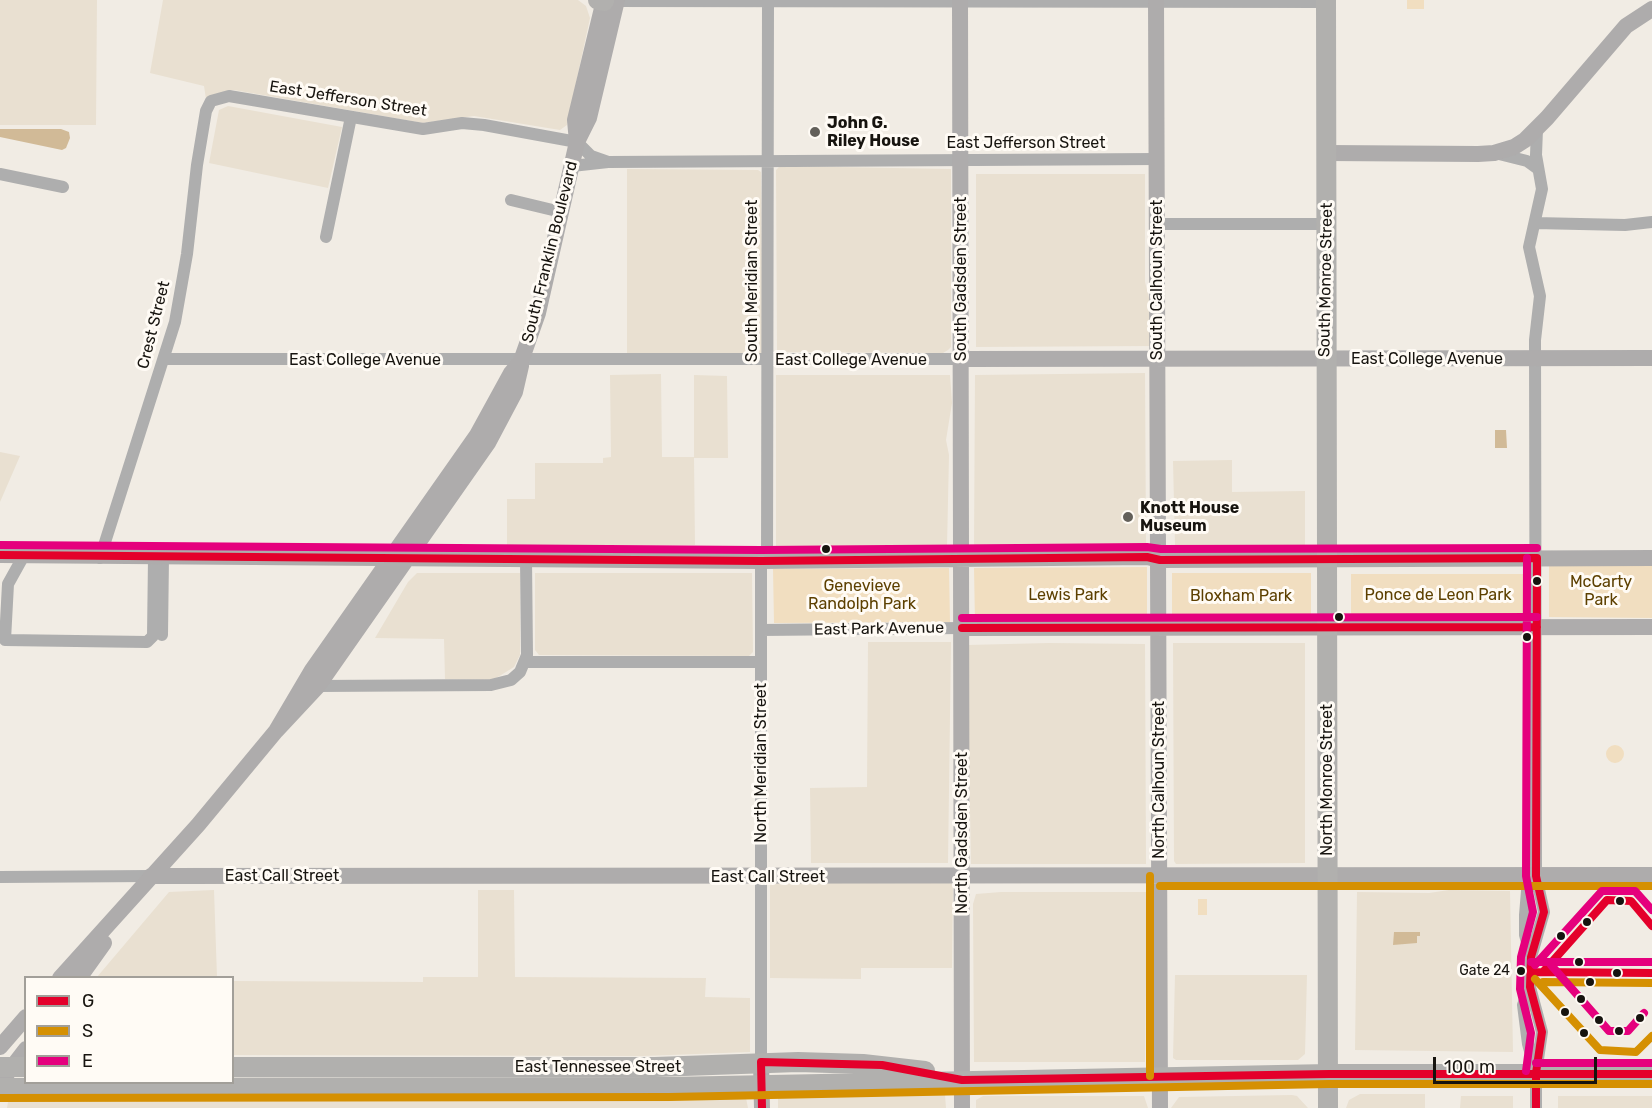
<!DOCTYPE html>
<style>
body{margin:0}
#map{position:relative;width:1652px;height:1108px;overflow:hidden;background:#f1ece4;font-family:Rubik,sans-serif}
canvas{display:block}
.legend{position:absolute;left:24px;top:976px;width:210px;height:108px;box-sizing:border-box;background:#fffbf5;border:2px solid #a29f99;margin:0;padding:8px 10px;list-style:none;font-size:18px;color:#17140f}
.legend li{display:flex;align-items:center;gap:12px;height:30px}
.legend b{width:30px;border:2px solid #a29f99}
.scale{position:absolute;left:1433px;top:1057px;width:164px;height:27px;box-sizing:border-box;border:3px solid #17140f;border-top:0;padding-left:8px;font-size:18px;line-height:21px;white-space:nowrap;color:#17140f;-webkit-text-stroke:4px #fffbf5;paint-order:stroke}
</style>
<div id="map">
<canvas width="1652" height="1108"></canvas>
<ul class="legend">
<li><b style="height:8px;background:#e4002b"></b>G</li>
<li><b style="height:8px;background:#d59002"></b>S</li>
<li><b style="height:8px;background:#e5007d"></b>E</li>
</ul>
<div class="scale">100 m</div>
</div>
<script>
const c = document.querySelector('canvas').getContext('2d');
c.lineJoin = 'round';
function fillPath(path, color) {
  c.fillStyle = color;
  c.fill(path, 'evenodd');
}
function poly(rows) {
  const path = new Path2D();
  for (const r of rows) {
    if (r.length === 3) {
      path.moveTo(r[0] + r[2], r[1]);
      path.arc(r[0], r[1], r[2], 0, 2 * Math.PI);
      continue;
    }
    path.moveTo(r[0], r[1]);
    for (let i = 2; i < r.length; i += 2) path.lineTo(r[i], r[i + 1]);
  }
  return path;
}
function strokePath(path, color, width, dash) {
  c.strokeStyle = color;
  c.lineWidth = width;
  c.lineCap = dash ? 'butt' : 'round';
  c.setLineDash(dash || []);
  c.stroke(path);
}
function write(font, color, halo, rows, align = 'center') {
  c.font = font + ' Rubik,sans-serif';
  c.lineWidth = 6;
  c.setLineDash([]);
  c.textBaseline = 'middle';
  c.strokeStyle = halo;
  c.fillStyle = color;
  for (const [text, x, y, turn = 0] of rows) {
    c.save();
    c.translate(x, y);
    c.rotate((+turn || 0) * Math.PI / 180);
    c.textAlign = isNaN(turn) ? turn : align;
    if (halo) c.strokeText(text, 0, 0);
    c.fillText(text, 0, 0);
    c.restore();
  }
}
fillPath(poly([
 [0,0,97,0,96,125,0,125],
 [163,0,578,0,586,6,590,18,567,125,560,130,474,116,423,123,234,90,223,92,206,99,204,86,150,73],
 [228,106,342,127,328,188,209,163,219,110],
 [780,166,951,169,951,347,948,350,943,353,777,352,776,170],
 [627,169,758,170,761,172,763,353,627,353],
 [976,174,1145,174,1145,282,1153,314,1153,346,976,347],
 [1145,373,1146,546,974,546,975,375],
 [661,374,662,457,694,457,694,375,727,376,728,458,694,458,695,545,507,546,507,499,535,499,535,463,603,463,603,458,611,457,610,375],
 [776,375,950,375,952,403,946,440,949,455,947,547,776,546],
 [0,452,20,456,0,502],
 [1232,460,1232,492,1305,491,1305,545,1175,545,1173,461],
 [417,573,520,573,520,655,514,667,493,680,445,679,444,639,375,638,408,582],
 [535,573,752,573,753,652,749,656,539,655,535,650],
 [868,642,951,642,948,863,811,863,810,788,867,787],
 [1049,643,1145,644,1146,864,971,864,967,645],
 [1173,643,1305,643,1305,863,1176,864,1174,861],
 [770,883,953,883,952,968,861,968,861,979,770,978],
 [214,890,217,977,97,977,169,892],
 [478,890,514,890,515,977,706,978,705,997,750,998,750,1052,643,1056,233,1055,233,981,423,982,423,977,478,977],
 [1449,890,1510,891,1513,1052,1355,1050,1357,892,1429,893],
 [1001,892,1147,892,1145,1062,974,1062,973,904,976,894],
 [1175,975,1307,975,1305,1054,1298,1060,1176,1060,1173,1058],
 [862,1092,945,1095,946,1108,778,1108,778,1098,784,1093],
 [1360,1094,1425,1094,1425,1108,1346,1108,1349,1100],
 [1292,1095,1297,1096,1308,1108,1171,1108,1179,1097],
 [983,1096,1144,1096,1148,1108,976,1108,976,1100],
 [1461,1096,1513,1096,1513,1108,1460,1108],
 [1558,1096,1652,1096,1652,1108,1558,1108],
 [746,1098,748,1108,7,1108,8,1102]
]), '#e9e0d1');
fillPath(poly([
 [1407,0,1424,0,1424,9,1407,9],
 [1549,565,1652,565,1652,618,1549,617],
 [1147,567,1147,621,975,624,974,568],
 [949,568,950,622,774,623,773,569],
 [1172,573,1311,573,1311,619,1172,619],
 [1351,574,1524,574,1524,616,1351,616],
 [1615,754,9],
 [1198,899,1207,899,1207,915,1198,915]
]), '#f1dec0');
fillPath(poly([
 [0,129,61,129,69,132,70,138,66,148,62,150,0,137],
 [1495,430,1506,430,1507,448,1495,448],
 [1394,932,1420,932,1420,936,1417,936,1417,943,1393,945]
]), '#d1ba97');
strokePath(poly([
 [611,1,1326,2],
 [1495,153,1527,161,1538,169],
 [572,166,608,162,1157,159],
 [0,174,63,187],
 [511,200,561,212],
 [1535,223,1625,225,1652,222],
 [1157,224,1326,224],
 [326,237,351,117],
 [164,359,961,359],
 [23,557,8,584,5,640,147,642,153,636,154,558],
 [100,558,175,322,187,254,197,165,206,111,211,101,229,96,423,129,462,123,484,125,577,142,591,156,608,162],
 [767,561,768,0],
 [761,630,962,628],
 [162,635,163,558],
 [525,662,761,662],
 [318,686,491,685,511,680,520,672,527,655,526,559],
 [0,877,151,876],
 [1531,957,1525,935,1525,915,1527,891,1536,876],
 [1530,987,1542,1032,1536,1073,1536,1108],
 [761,1062,761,561],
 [1536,1073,1528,1044,1523,1005,1530,987,1531,957,1544,912,1536,876,1535,340,1540,296,1529,247,1542,189,1536,155,1537,129]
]), '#aeaeae', 12);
strokePath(poly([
 [960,0,962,1108],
 [1156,0,1160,1108],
 [577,142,575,120,604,0],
 [1327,153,1478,154,1494,153,1514,147,1525,140,1547,118,1626,26,1652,9],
 [961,359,1652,358],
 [0,555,761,561,1147,557,1160,560,1652,558],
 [962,628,1652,627],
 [276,731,312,670,477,435,511,373,521,361,538,313,577,142,589,118,617,0],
 [151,876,1652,875],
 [60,978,198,825,276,731,318,686,488,443,515,392,521,366],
 [79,978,104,943],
 [0,1047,26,1017],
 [761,1062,762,1108],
 [0,1083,26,1049]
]), '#aeacac', 16);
strokePath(poly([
 [598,0,604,1],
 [1326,0,1328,1108],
 [0,1067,26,1067],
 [232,1067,655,1067,798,1062,863,1064,925,1071],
 [0,1088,669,1087,1329,1074,1652,1074]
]), '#b1b0ae', 20);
strokePath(poly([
 [0,555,761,561,1147,557,1160,560,1537,558],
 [962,628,1537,627],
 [1531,972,1652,973],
 [1543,972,1607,900,1631,901,1652,926],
 [761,1062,882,1065,962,1080,1329,1074,1652,1074],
 [761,1062,762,1108],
 [1536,1108,1536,1073,1542,1032,1530,987,1531,957,1544,912,1536,876,1537,558]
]), '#e4002b', 8);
strokePath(poly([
 [1150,876,1150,1076],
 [1160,886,1652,886],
 [1535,979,1600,1050,1636,1052,1652,1036],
 [1543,982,1652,983],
 [0,1098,669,1097,1329,1084,1652,1084]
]), '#d59002', 8);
strokePath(poly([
 [0,545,761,550,1147,547,1161,549,1537,548],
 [962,618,1537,617],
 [1531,962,1652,962],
 [1535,965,1602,891,1635,891,1652,910],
 [1551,965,1609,1031,1628,1031,1644,1013],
 [1536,1063,1652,1063],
 [1526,1071,1531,1033,1520,989,1521,957,1533,912,1526,876,1527,558]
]), '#e5007d', 8);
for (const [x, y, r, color] of [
 [815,132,6,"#63605a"],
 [1128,517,6,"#63605a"],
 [826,549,5,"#17140f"],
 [1537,581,5,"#17140f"],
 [1339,617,5,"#17140f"],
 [1527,637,5,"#17140f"],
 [1620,901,5,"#17140f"],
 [1587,922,5,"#17140f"],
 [1561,936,5,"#17140f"],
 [1579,962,5,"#17140f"],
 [1521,971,5,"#17140f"],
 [1617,973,5,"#17140f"],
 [1590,982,5,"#17140f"],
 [1581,999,5,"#17140f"],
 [1565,1012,5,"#17140f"],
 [1640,1018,5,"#17140f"],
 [1599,1020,5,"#17140f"],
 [1619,1031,5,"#17140f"],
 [1584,1033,5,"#17140f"]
]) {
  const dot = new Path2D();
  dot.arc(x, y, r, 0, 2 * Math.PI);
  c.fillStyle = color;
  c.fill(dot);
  strokePath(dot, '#fffbf5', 2);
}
write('14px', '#17140f', '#fffbf5', [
 ["Gate 24",1510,971]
], 'right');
write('16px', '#17140f', '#fffbf5', [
 ["East Jefferson Street",348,99,9],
 ["East Jefferson Street",1026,143],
 ["South Franklin Boulevard",550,252,-76],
 ["South Gadsden Street",961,279,-90],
 ["South Calhoun Street",1157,280,-90],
 ["South Monroe Street",1326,280,-89],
 ["South Meridian Street",752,281,-90],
 ["Crest Street",154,325,-76],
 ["East College Avenue",1427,359],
 ["East College Avenue",365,360],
 ["East College Avenue",851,360],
 ["East Park Avenue",879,629,-1],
 ["North Meridian Street",761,763,-90],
 ["North Calhoun Street",1159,780,-90],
 ["North Monroe Street",1327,780,-90],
 ["North Gadsden Street",962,833,-90],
 ["East Call Street",282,876],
 ["East Call Street",768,877],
 ["East Tennessee Street",598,1067]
]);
write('bold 16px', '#17140f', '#fffbf5', [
 ["John G.",827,123],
 ["Riley House",827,141],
 ["Knott House",1140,508],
 ["Museum",1140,526]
], 'left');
write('16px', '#5d4000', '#fffbf5', [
 ["McCarty",1601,582],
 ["Park",1601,600],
 ["Genevieve",862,586],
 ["Randolph Park",862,604],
 ["Lewis Park",1068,595],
 ["Ponce de Leon Park",1438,595],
 ["Bloxham Park",1241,596]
]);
</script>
